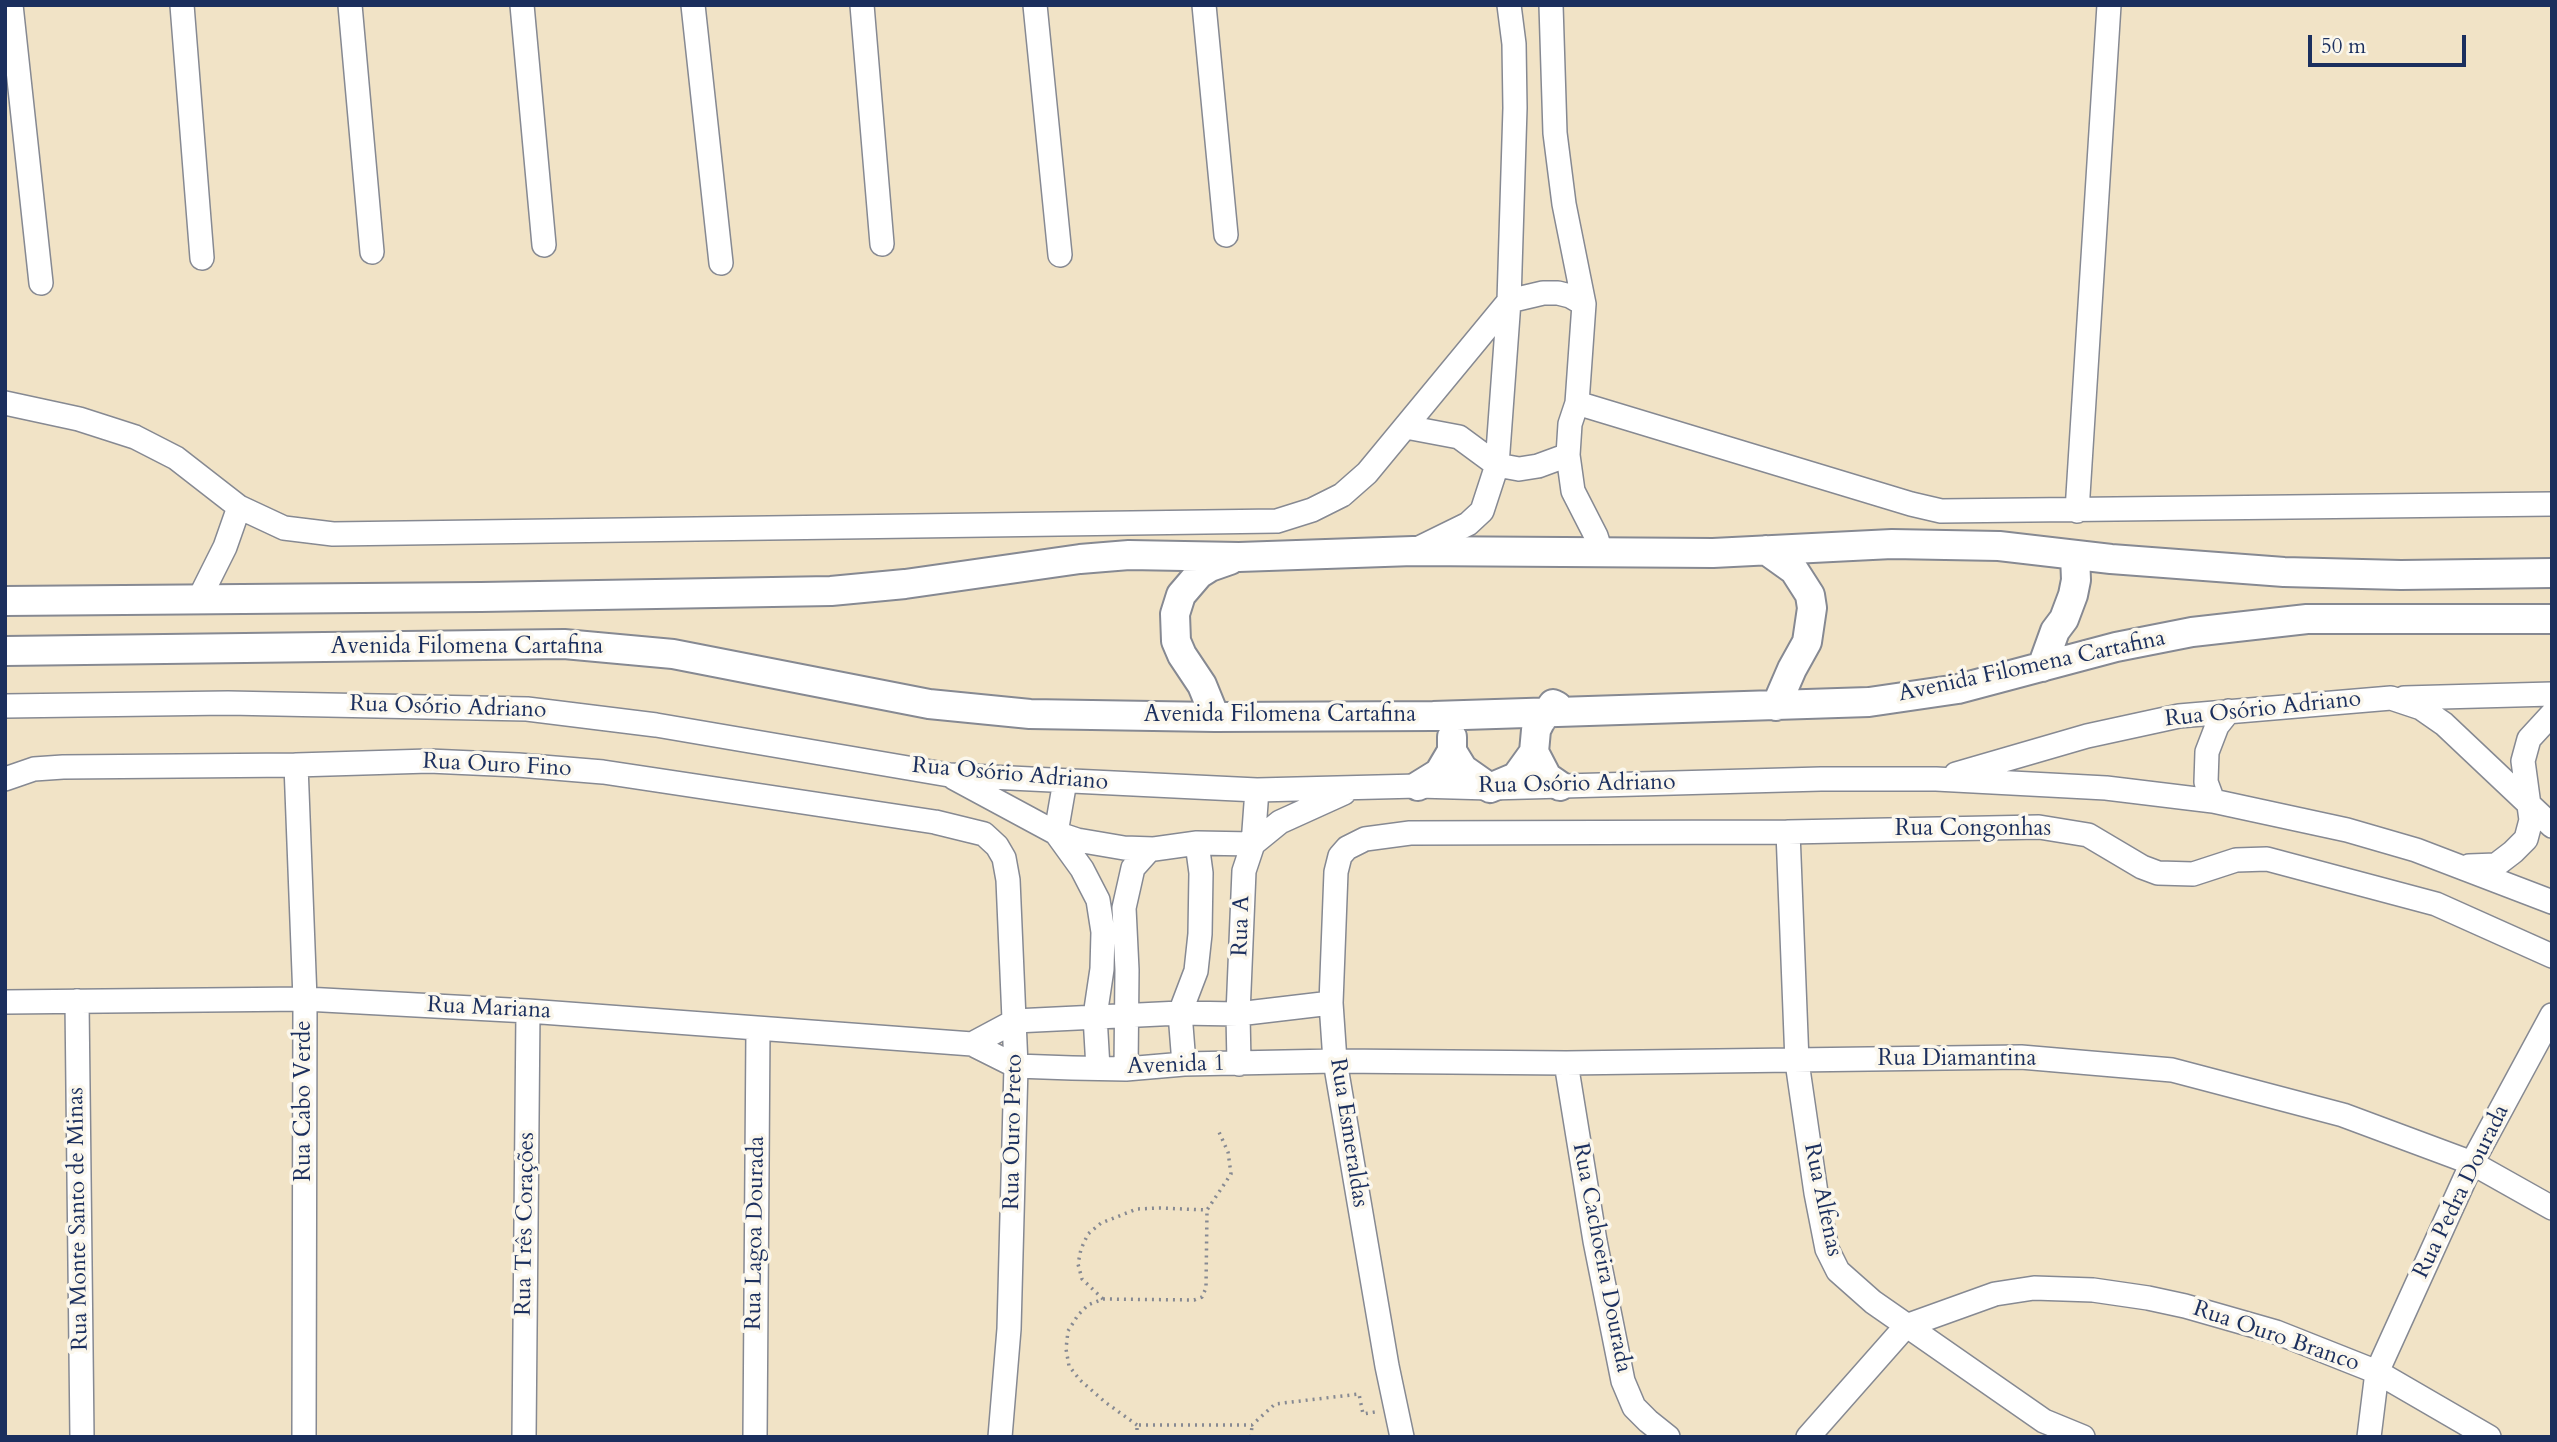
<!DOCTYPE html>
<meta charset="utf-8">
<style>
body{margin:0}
#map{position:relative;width:2557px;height:1442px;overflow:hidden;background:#f1e3c6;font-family:Cardo,serif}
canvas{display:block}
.frame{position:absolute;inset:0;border:7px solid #1b2f5e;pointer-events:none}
.scale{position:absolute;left:2308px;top:35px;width:158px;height:32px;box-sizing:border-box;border:4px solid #1b2f5e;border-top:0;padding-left:9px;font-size:21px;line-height:24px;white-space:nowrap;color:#1b2f5e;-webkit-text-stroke:5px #fbf7ec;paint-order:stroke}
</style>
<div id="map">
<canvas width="2557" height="1442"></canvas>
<div class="frame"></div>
<div class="scale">50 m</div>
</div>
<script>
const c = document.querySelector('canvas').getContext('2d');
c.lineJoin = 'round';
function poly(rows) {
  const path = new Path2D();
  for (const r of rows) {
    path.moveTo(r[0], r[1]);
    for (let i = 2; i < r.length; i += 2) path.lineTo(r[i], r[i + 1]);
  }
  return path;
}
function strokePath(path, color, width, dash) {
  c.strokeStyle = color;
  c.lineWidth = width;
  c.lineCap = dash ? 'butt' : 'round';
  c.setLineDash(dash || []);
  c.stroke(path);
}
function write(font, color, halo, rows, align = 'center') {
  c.font = font + ' Cardo,serif';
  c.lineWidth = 7;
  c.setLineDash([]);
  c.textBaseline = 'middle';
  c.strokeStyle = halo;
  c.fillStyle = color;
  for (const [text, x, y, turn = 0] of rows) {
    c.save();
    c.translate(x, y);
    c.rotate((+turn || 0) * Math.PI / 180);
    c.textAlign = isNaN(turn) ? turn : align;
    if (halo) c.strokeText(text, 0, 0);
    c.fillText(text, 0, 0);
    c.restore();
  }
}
const minor = poly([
 [11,5,41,283],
 [182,5,202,258],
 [350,5,372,252],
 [522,5,544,245],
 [693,5,721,263],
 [862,5,882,244],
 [1035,5,1060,255],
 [1204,5,1226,235],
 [1551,5,1555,133,1564,204,1584,304,1577,403,1570,424,1568,455,1573,491,1596,536,1601,552],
 [5,403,79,419,135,437,176,458,239,507,284,528,333,534,1277,521,1312,510,1342,495,1367,473,1509,301,1543,293,1558,293,1570,296,1584,304],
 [1577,403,1911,504,1941,511,2552,504],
 [1406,427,1459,437,1497,465,1519,469,1538,466,1568,455],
 [2077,511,2109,5],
 [1417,549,1468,524,1482,511,1497,465,1509,301,1515,108,1514,44,1509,5],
 [199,599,225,547,239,507],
 [2404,698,2552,694],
 [5,706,228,703,527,709,656,725,949,775,1257,790,1418,786,1490,788,1821,779,1936,779,2106,788,2213,801,2347,830,2416,850,2552,902],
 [296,765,305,999,304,1437],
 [1956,774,2087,736,2179,716,2391,698,2421,708,2444,724,2552,826],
 [954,778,1056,833,1077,840,1124,848,1154,849,1197,843,1253,844,1280,822,1344,793],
 [5,779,34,769,63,767,296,765,429,761,518,765,603,772,935,822,984,834,997,846,1004,858,1008,880,1016,1066,1009,1329,1000,1437],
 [1065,781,1056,833,1082,869,1098,900,1103,932,1102,969,1095,1016,1098,1068],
 [2213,801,2206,782,2207,752,2217,726,2229,711],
 [1788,832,1797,1062,1816,1193,1827,1249,1838,1271,1873,1302,2044,1421,2083,1437],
 [2469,866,2496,865,2513,852,2526,839,2531,820,2523,761,2529,739,2552,714],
 [77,1001,82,1437],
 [5,1002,305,999,528,1011,972,1044,1016,1066,1072,1068,1126,1069,1184,1064,1335,1061,1566,1063,2021,1057,2172,1070,2343,1115,2472,1163,2552,1208],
 [972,1044,1015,1021,1180,1013,1238,1014,1331,1003],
 [1566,1063,1595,1241,1623,1381,1634,1407,1648,1421,1668,1437],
 [1184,1064,1180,1013,1196,971,1200,934,1201,873,1197,843],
 [1239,1064,1238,1014,1244,871,1253,844,1257,790],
 [1126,1069,1127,970,1124,908,1133,868,1150,849],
 [524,1437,528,1011],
 [755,1437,758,1029],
 [1402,1437,1387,1366,1335,1061,1331,1003,1336,872,1340,856,1347,848,1365,839,1410,833,1788,832,2039,827,2088,835,2142,867,2158,873,2193,874,2236,860,2267,859,2436,904,2552,956],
 [1808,1437,1906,1326,1995,1294,2034,1288,2093,1290,2148,1298,2185,1306,2276,1332,2377,1372,2489,1437],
 [2369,1437,2377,1372,2472,1163,2552,1015]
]);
const major = poly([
 [1766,550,1794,570,1810,595,1812,608,1807,642,1792,669,1776,706],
 [5,601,481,597,831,591,905,584,1080,559,1129,555,1239,557,1413,551,1713,553,1892,544,1999,546,2111,559,2284,572,2401,575,2552,573],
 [5,651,564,644,673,654,929,704,1030,714,1215,717,1433,716,1869,702,1958,689,2116,647,2192,632,2307,619,2552,619],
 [2042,667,2055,631,2064,619,2073,595,2076,580,2075,555],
 [1557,706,1553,704,1540,722,1536,730,1534,752,1547,777,1560,786],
 [1215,717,1202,685,1182,655,1176,641,1175,614,1181,595,1199,574,1210,567,1230,560],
 [1452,751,1463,769,1490,788,1516,777,1534,752],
 [1418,786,1439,773,1452,751,1452,737]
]);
strokePath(minor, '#868992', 26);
strokePath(major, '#868992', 32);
strokePath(poly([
 [1103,1299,1082,1279,1078,1264,1081,1249,1088,1234,1101,1223,1137,1209,1159,1208,1207,1210,1231,1174,1228,1152,1219,1132],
 [1137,1425,1105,1402,1080,1380,1069,1366,1066,1349,1068,1331,1078,1315,1088,1305,1103,1299,1194,1300,1202,1297,1206,1288,1207,1210],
 [1137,1437,1137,1425,1252,1425,1275,1404,1359,1394,1363,1414,1375,1412],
 [1251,1437,1252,1425]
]), '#868992', 3.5, [2, 5]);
strokePath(minor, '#fff', 23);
strokePath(major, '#fff', 28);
write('23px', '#1b2f5e', '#fbf7ec', [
 ["Avenida Filomena Cartafina",467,648],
 ["Avenida Filomena Cartafina",2032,667,-12],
 ["Rua Osório Adriano",448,708,2],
 ["Rua Osório Adriano",2263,710,-6],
 ["Avenida Filomena Cartafina",1280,716],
 ["Rua Ouro Fino",497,766,3],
 ["Rua Osório Adriano",1010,775,5],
 ["Rua Osório Adriano",1577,785,-1],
 ["Rua Congonhas",1973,830],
 ["Rua A",1242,926,-88],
 ["Rua Mariana",489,1009,3],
 ["Rua Diamantina",1957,1060],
 ["Avenida 1",1176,1066,-2],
 ["Rua Cabo Verde",305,1101,-90],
 ["Rua Ouro Preto",1014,1132,-89],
 ["Rua Esmeraldas",1348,1133,81],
 ["Rua Pedra Dourada",2462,1192,-64],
 ["Rua Alfenas",1822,1200,78],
 ["Rua Monte Santo de Minas",79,1219,-91],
 ["Rua Três Corações",526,1224,-89],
 ["Rua Lagoa Dourada",756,1233,-89],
 ["Rua Cachoeira Dourada",1601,1258,79],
 ["Rua Ouro Branco",2276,1337,19]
]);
</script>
